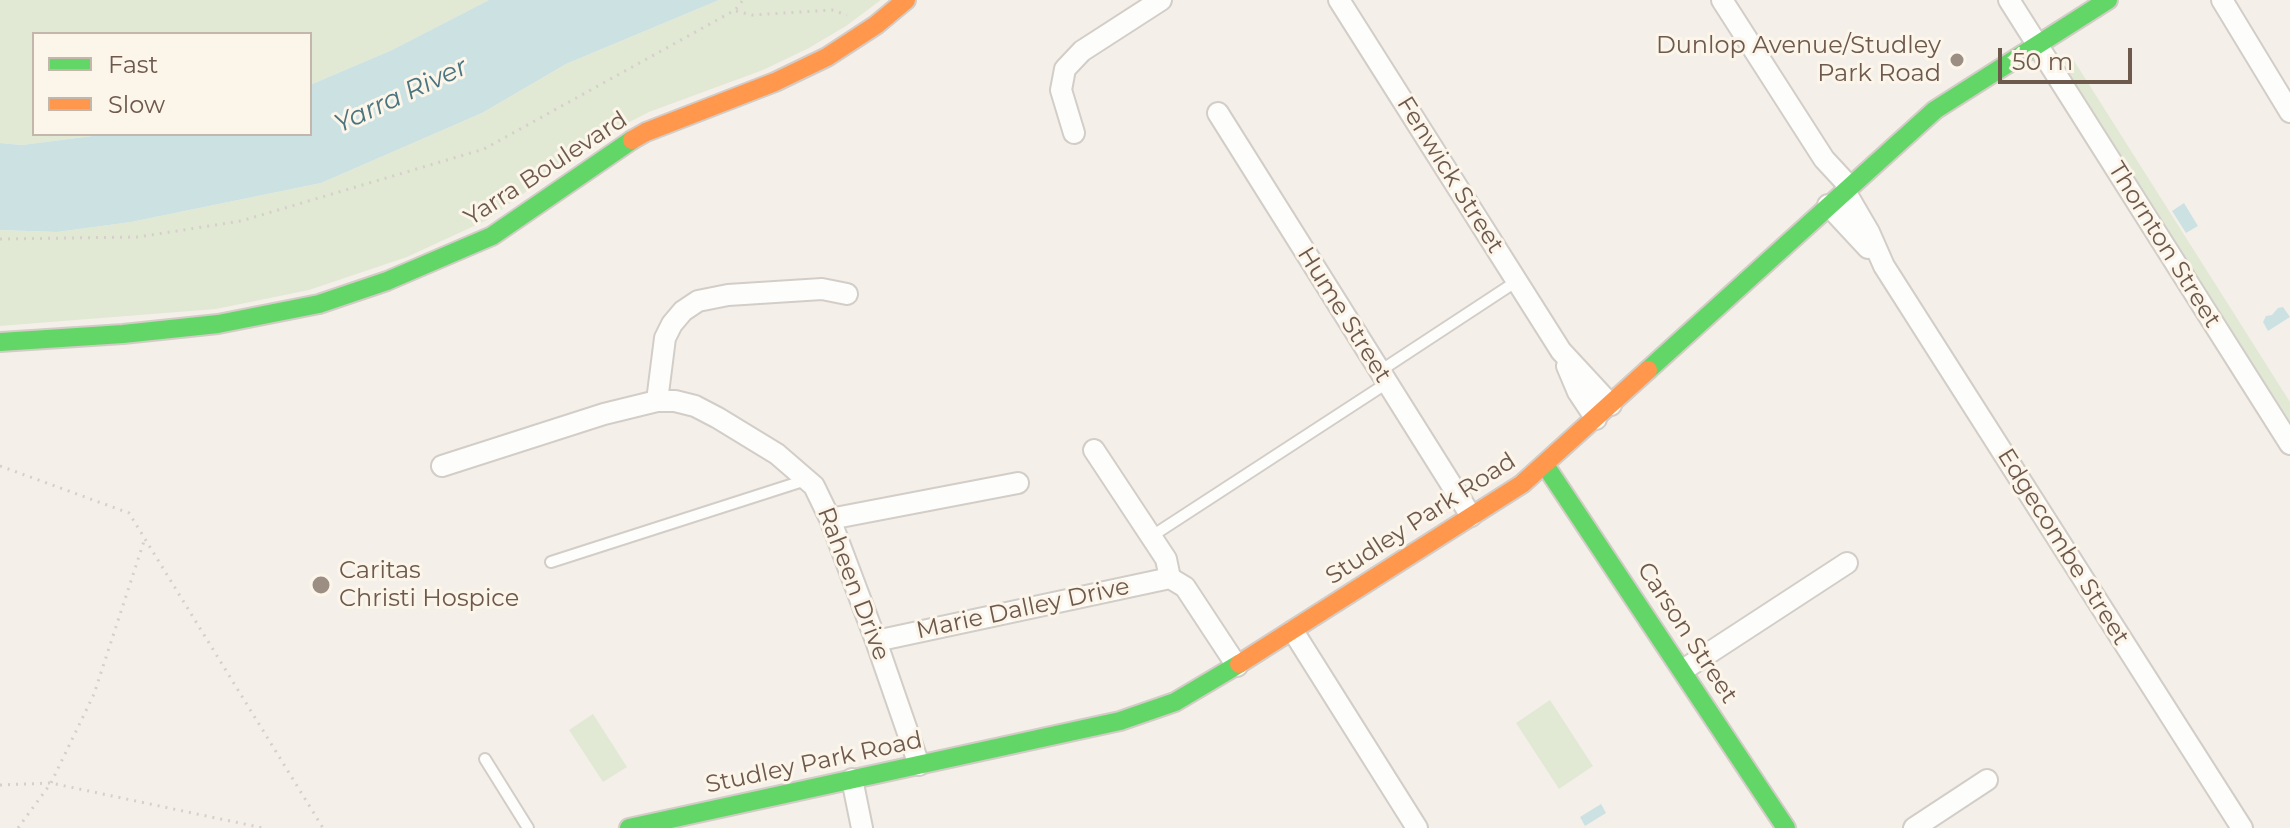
<!DOCTYPE html>
<style>
body{margin:0}
#map{position:relative;width:2290px;height:828px;overflow:hidden;background:#f4f0e9;font-family:Montserrat,sans-serif}
canvas{display:block}
.legend{position:absolute;left:32px;top:32px;width:280px;height:104px;box-sizing:border-box;background:#fcf5ea;border:2px solid #c3b7ab;margin:0;padding:10px 14px;list-style:none;font-size:24px;color:#6e594d}
.legend li{display:flex;align-items:center;gap:16px;height:40px}
.legend b{width:40px;border:2px solid #c3b7ab}
.scale{position:absolute;left:1998px;top:48px;width:134px;height:36px;box-sizing:border-box;border:4px solid #6e594d;border-top:0;padding-left:10px;font-size:24px;line-height:28px;white-space:nowrap;color:#6e594d;-webkit-text-stroke:6px #fcf5ea;paint-order:stroke}
</style>
<div id="map">
<canvas width="2290" height="828"></canvas>
<ul class="legend">
<li><b style="height:10px;background:#63d668"></b>Fast</li>
<li><b style="height:10px;background:#ff974d"></b>Slow</li>
</ul>
<div class="scale">50 m</div>
</div>
<script>
const c = document.querySelector('canvas').getContext('2d');
c.lineJoin = 'round';
function fillPath(path, color) {
  c.fillStyle = color;
  c.fill(path, 'evenodd');
}
function poly(rows) {
  const path = new Path2D();
  for (const r of rows) {
    path.moveTo(r[0], r[1]);
    for (let i = 2; i < r.length; i += 2) path.lineTo(r[i], r[i + 1]);
  }
  return path;
}
function strokePath(path, color, width, dash) {
  c.strokeStyle = color;
  c.lineWidth = width;
  c.lineCap = dash ? 'butt' : 'round';
  c.setLineDash(dash || []);
  c.stroke(path);
}
function write(font, color, halo, rows, align = 'center') {
  c.font = font + ' Montserrat,sans-serif';
  c.lineWidth = 6;
  c.setLineDash([]);
  c.textBaseline = 'middle';
  c.strokeStyle = halo;
  c.fillStyle = color;
  for (const [text, x, y, turn = 0] of rows) {
    c.save();
    c.translate(x, y);
    c.rotate((+turn || 0) * Math.PI / 180);
    c.textAlign = isNaN(turn) ? turn : align;
    if (halo) c.strokeText(text, 0, 0);
    c.fillText(text, 0, 0);
    c.restore();
  }
}
fillPath(poly([
 [0,0,489,0,392,50,310,85,310,34,34,34,34,134,108,134,22,145,0,143],
 [719,0,881,0,846,26,809,48,763,70,649,112,620,127,587,148,487,220,407,257,309,290,216,309,0,326,0,230,57,232,131,222,321,183,482,113,566,64],
 [2071,56,2290,402,2290,431,2057,64],
 [1550,700,1593,766,1559,789,1516,723],
 [593,714,627,767,603,782,569,730]
]), '#e1e9d5');
fillPath(poly([
 [489,0,719,0,566,64,482,113,321,183,131,222,57,232,0,230,0,143,22,145,108,134,310,134,310,85,392,50],
 [2184,203,2198,226,2186,233,2172,211],
 [2283,307,2290,317,2268,331,2263,322,2266,316,2272,315,2278,308],
 [1601,804,1606,813,1585,826,1580,817]
]), '#cce1e2');
const lane = poly([
 [1380,371,1517,281],
 [1152,536,1387,383],
 [551,562,806,480],
 [485,759,528,828]
]);
const street = poly([
 [1339,0,1561,351,1611,405],
 [1722,0,1824,159,1849,186],
 [2009,0,2290,444],
 [2222,0,2290,112],
 [1218,113,1471,516],
 [1074,133,1061,90,1065,69,1082,51,1161,0],
 [1845,191,1869,232,1884,266,2242,828],
 [1828,205,1868,248],
 [847,294,822,289,728,295,698,301,683,311,672,324,665,338,657,401,675,401,695,406,718,418,777,454,814,486,830,519,876,641,919,765],
 [1567,366,1578,392,1596,419],
 [1094,450,1166,559,1170,578,1185,587,1237,666],
 [442,466,604,414,657,401],
 [830,519,1018,483],
 [1293,631,1417,828],
 [876,641,1170,578],
 [1683,670,1847,563],
 [852,779,862,828],
 [1914,828,1987,780]
]);
const fast = poly([
 [0,342,123,334,218,324,319,304,387,281,492,236,632,140],
 [1648,370,1935,110,2108,0],
 [1545,465,1786,828],
 [629,828,1120,721,1175,702,1239,664]
]);
const slow = poly([
 [632,140,646,132,775,82,827,57,876,25,906,0],
 [1239,664,1522,484,1648,370]
]);
strokePath(lane, '#d3cdc7', 14);
strokePath(street, '#d3cdc7', 24);
strokePath(fast, '#d3ccc6', 22);
strokePath(slow, '#d3ccc6', 22);
strokePath(poly([
 [736,11,752,15,832,10,847,15],
 [0,239,138,237,241,221,484,149,735,10,743,0],
 [0,466,129,513,323,828],
 [0,785,51,783,263,828],
 [18,828,51,783,94,694,145,538]
]), '#d6cfca', 3, [2, 6]);
strokePath(lane, '#fdfdfc', 10);
strokePath(street, '#fdfdfc', 20);
strokePath(fast, '#63d668', 18);
strokePath(slow, '#ff974d', 18);
for (const [x, y, r, color] of [
 [1957,60,8,"#9d8e84"],
 [321,585,10,"#9d8e84"]
]) {
  const dot = new Path2D();
  dot.arc(x, y, r, 0, 2 * Math.PI);
  c.fillStyle = color;
  c.fill(dot);
  strokePath(dot, '#fcf5ea', 3);
}
write('24px', '#6e594d', '#fcf5ea', [
 ["Dunlop Avenue/Studley",1941,46],
 ["Park Road",1941,74],
 ["Caritas",339,571,"left"],
 ["Christi Hospice",339,599,"left"]
], 'right');
write('24px', '#6e594d', '#fcf5ea', [
 ["Yarra Boulevard",546,169,-33],
 ["Fenwick Street",1450,175,58],
 ["Thornton Street",2164,245,58],
 ["Hume Street",1344,315,58],
 ["Studley Park Road",1421,519,-33],
 ["Edgecombe Street",2063,547,58],
 ["Raheen Drive",853,584,69],
 ["Marie Dalley Drive",1023,609,-12],
 ["Carson Street",1687,633,57],
 ["Studley Park Road",814,763,-12]
]);
write('italic 26px', '#4a757f', '#fcf5ea', [
 ["Yarra River",401,96,-25]
]);
</script>
